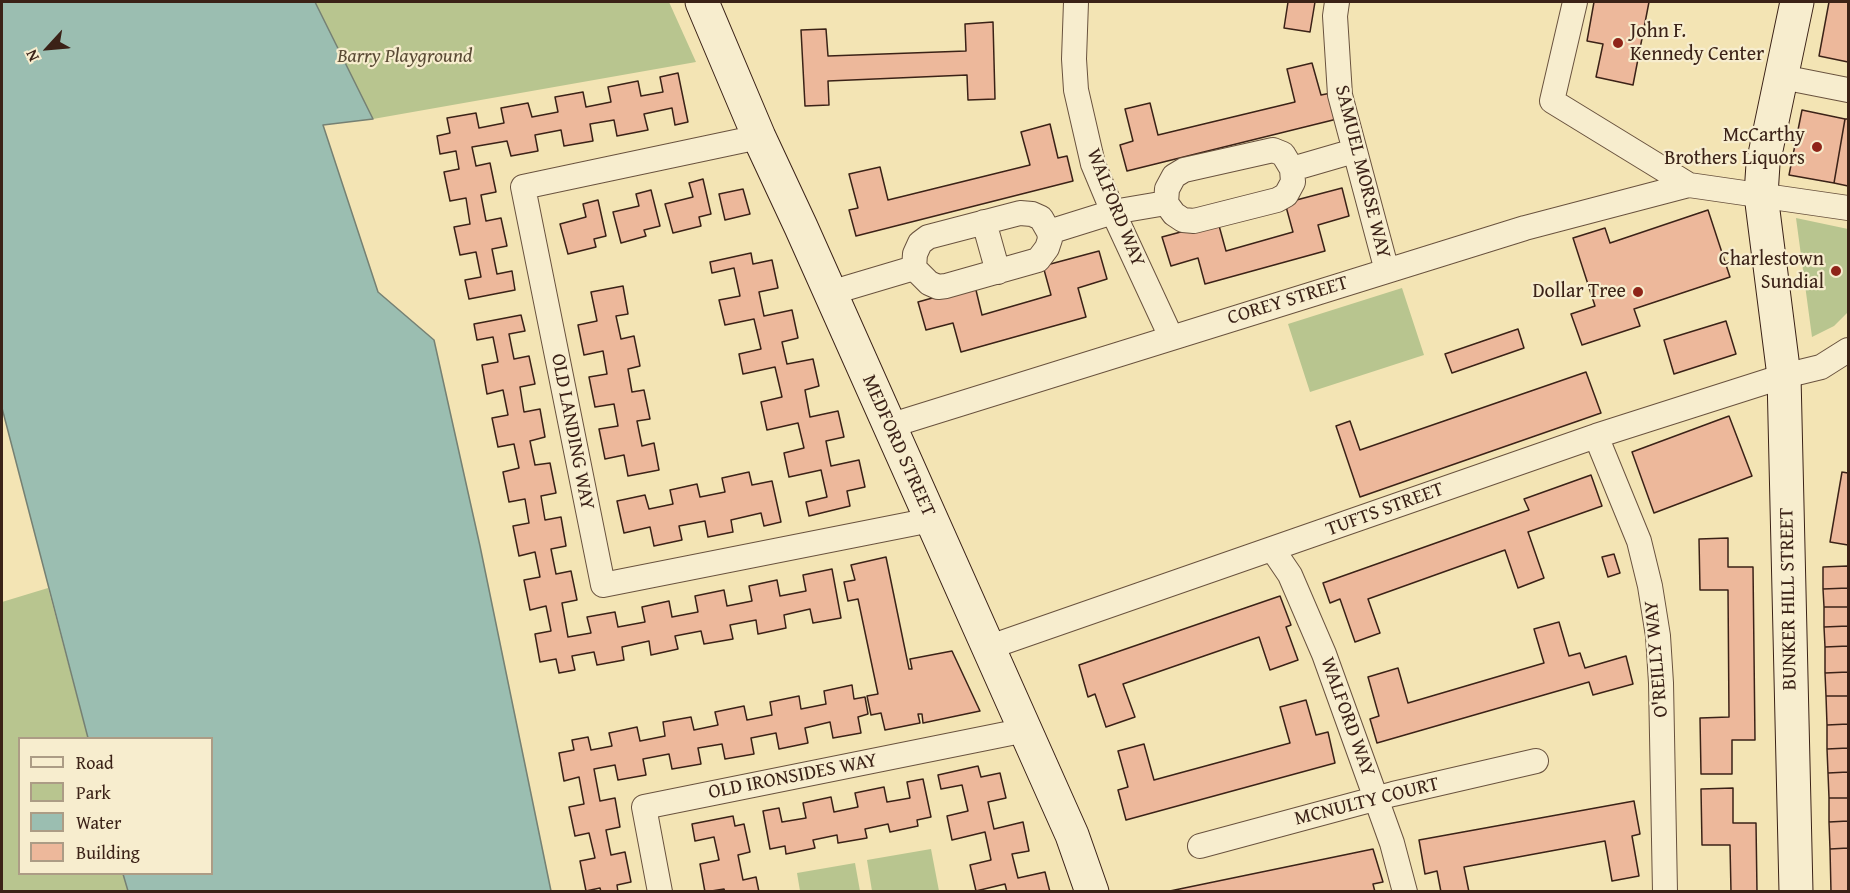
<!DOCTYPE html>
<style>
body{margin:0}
#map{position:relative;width:1850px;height:893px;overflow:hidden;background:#f3e4b4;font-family:"Gentium Book Plus",serif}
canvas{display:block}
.frame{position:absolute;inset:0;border:3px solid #3b2217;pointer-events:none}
.legend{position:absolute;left:18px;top:737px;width:195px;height:138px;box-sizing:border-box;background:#f7edce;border:2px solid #ac9c85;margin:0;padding:8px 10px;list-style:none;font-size:18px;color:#3b2217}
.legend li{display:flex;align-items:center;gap:12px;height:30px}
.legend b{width:30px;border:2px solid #ac9c85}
.north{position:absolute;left:18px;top:18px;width:60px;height:60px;-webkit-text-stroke:4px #f7edce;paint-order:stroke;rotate:244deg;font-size:16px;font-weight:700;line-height:24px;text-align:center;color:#3b2217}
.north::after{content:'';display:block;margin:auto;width:21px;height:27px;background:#3b2217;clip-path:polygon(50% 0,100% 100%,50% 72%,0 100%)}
</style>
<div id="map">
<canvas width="1850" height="893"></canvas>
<div class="frame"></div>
<ul class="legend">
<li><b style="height:8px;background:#f7edce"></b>Road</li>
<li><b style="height:16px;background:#b8c58f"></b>Park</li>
<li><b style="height:16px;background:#9bbeb1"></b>Water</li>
<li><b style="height:16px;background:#edb89b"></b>Building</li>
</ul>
<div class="north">N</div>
</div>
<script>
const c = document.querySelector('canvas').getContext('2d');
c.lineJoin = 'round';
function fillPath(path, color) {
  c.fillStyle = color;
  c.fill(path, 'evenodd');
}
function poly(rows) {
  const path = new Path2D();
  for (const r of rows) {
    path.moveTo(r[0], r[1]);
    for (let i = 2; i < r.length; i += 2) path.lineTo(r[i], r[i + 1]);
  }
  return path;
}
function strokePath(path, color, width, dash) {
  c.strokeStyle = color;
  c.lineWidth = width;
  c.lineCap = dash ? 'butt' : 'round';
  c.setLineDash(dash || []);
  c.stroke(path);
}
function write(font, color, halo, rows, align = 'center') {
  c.font = font + ' "Gentium Book Plus",serif';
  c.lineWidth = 4.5;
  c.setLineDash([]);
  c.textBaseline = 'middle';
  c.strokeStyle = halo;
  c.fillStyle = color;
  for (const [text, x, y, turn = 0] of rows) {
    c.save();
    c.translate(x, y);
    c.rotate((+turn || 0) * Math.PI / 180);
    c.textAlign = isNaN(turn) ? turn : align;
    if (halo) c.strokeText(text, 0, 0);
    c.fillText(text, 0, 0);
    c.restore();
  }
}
fillPath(poly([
 [315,2,669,2,696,62,373,119],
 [1796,218,1848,229,1848,312,1834,326,1812,337],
 [1402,288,1424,355,1310,392,1288,324],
 [48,588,88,738,20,738,20,874,123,874,128,891,2,891,2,602],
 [931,849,939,891,872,891,867,860],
 [855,863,860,891,800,891,797,873]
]), '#b8c58f');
const water = poly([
 [2,2,315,2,373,119,323,125,378,292,434,340,480,546,551,891,128,891,123,874,212,874,212,738,88,738,2,408,2,2]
]);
fillPath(water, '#9bbeb1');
strokePath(water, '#758073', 1.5);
const building = poly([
 [1288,2,1315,2,1310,32,1284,28,1288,2],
 [1594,2,1649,2,1633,85,1596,77,1603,44,1587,41,1594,2],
 [1829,2,1848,2,1848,62,1819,56,1829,2],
 [993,22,995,99,968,100,967,75,828,81,829,105,805,106,801,30,826,29,828,56,966,51,965,24,993,22],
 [1312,63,1321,95,1331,93,1337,119,1127,171,1120,145,1133,141,1125,109,1150,103,1158,135,1295,102,1287,69,1312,63],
 [678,73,688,122,675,125,672,108,644,114,648,130,617,136,614,120,590,124,593,141,564,146,561,130,535,135,538,151,511,156,507,141,472,147,476,166,490,163,496,192,481,195,486,221,501,218,507,246,492,249,497,274,512,271,515,290,469,299,465,280,481,277,476,252,460,255,454,227,470,224,466,198,450,201,444,172,459,169,456,151,440,154,437,136,450,133,447,118,476,113,479,128,504,123,501,108,528,103,532,117,558,112,555,97,583,92,586,107,611,102,608,87,638,81,641,96,663,92,660,77,678,73],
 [1802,110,1845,119,1834,183,1789,175,1802,110],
 [1845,119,1848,119,1848,186,1834,183,1845,119],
 [1050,124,1058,158,1067,156,1073,181,856,236,849,210,858,208,849,174,880,167,888,200,1030,165,1021,132,1050,124],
 [703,179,711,214,699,217,701,226,673,233,665,204,693,197,689,183,703,179],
 [1342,188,1349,216,1318,225,1325,251,1205,284,1198,258,1171,266,1162,237,1218,222,1226,251,1293,232,1285,203,1342,188],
 [743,189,750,214,725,220,719,194,743,189],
 [651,190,660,226,644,230,646,236,621,243,613,212,639,206,636,194,651,190],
 [598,200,606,236,594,239,596,247,568,254,560,224,586,217,583,204,598,200],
 [1708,210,1730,277,1634,309,1640,326,1582,345,1571,314,1595,306,1573,238,1605,228,1610,243,1708,210],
 [1099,251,1107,279,1078,288,1086,317,961,352,953,323,926,330,918,302,975,286,982,315,1051,295,1043,266,1099,251],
 [751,253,753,264,772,260,778,288,759,292,764,316,792,310,798,338,782,342,787,364,813,359,819,386,805,390,810,417,838,411,844,437,826,441,831,466,859,460,865,487,847,491,850,506,809,516,806,502,827,497,821,470,789,477,784,453,804,448,798,423,767,430,761,402,782,397,775,367,743,374,739,354,761,349,754,319,725,325,719,300,740,296,734,268,712,273,710,262,751,253],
 [623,286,628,314,616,316,621,339,634,336,640,366,628,369,632,392,644,390,650,419,637,421,642,446,654,443,659,470,628,476,624,455,605,459,599,429,618,426,614,404,595,407,589,377,607,374,603,351,584,355,578,325,597,321,591,292,623,286],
 [521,315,525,331,509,334,514,359,529,356,535,384,520,387,524,412,540,409,545,437,530,441,535,465,550,463,556,493,541,496,545,520,561,517,566,546,551,549,556,574,571,571,577,600,562,603,568,637,591,633,587,617,615,612,618,627,645,622,642,607,669,601,672,617,698,612,695,596,724,590,727,606,752,601,749,586,777,580,780,596,806,591,803,575,832,569,841,618,813,623,810,609,784,615,786,628,758,634,756,620,730,625,733,639,704,644,701,631,675,636,678,649,651,655,649,641,622,647,624,660,597,665,594,652,572,656,575,670,559,673,556,659,540,662,535,634,551,631,546,606,530,610,524,580,540,577,535,552,519,556,513,526,529,523,525,499,509,502,503,472,519,468,514,444,498,447,492,418,508,415,503,390,487,394,482,365,498,362,493,337,477,340,474,324,521,315],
 [1726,321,1736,354,1674,374,1664,340,1726,321],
 [1518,329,1524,348,1452,373,1445,354,1518,329],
 [1586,372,1601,413,1360,497,1336,426,1350,421,1360,450,1586,372],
 [1729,416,1752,476,1654,513,1632,452,1729,416],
 [749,472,752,485,772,481,781,522,764,526,761,513,731,520,733,532,708,537,705,521,679,526,682,540,654,546,650,527,624,533,617,501,645,495,649,509,673,504,670,490,697,484,700,497,725,492,722,478,749,472],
 [1842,472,1848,473,1848,545,1830,542,1842,472],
 [1591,475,1602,506,1528,532,1544,578,1518,588,1505,550,1368,599,1380,633,1355,642,1340,599,1330,603,1323,583,1529,510,1524,499,1591,475],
 [1728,538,1728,567,1753,567,1755,740,1732,740,1732,774,1701,774,1700,718,1729,717,1728,590,1700,590,1699,539,1728,538],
 [1614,554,1620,573,1608,577,1602,557,1614,554],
 [886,557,909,669,912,669,910,659,952,651,980,711,923,723,922,714,918,714,920,723,885,730,881,713,871,715,867,696,878,694,858,599,848,601,844,582,855,580,851,565,886,557],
 [1848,566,1848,588,1823,589,1823,567,1848,566],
 [1848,588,1848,607,1824,607,1823,589,1848,588],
 [1280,596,1291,625,1286,627,1298,660,1270,670,1259,637,1123,684,1135,717,1106,727,1095,694,1088,697,1079,665,1280,596],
 [1824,607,1848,607,1848,626,1824,627,1824,607],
 [1559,622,1569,656,1580,653,1585,668,1626,656,1633,684,1593,695,1589,682,1377,743,1370,719,1379,716,1368,677,1398,668,1408,703,1544,663,1534,629,1559,622],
 [1848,626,1848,646,1825,647,1824,627,1848,626],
 [1848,646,1848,672,1825,673,1825,647,1848,646],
 [1848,672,1848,696,1826,696,1825,673,1848,672],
 [852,685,854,699,865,697,868,714,858,717,861,733,833,738,830,722,805,728,808,743,779,749,776,733,751,738,754,754,725,759,722,744,698,748,701,764,672,769,669,754,643,759,646,775,618,780,615,765,594,769,600,801,615,798,620,827,606,830,611,855,625,852,631,882,617,885,618,892,601,892,600,888,586,891,580,861,595,858,589,833,575,836,569,807,584,804,579,777,564,781,559,753,574,750,572,740,588,737,591,750,612,746,609,733,637,727,640,741,665,736,663,722,691,717,694,730,718,725,715,712,744,706,747,720,772,715,770,702,799,696,801,709,826,704,824,691,852,685],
 [1826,696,1848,696,1848,724,1827,725,1826,696],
 [1306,700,1316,735,1328,732,1335,763,1126,820,1118,790,1128,787,1118,751,1144,744,1154,780,1290,743,1280,707,1306,700],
 [1848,724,1848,748,1827,749,1827,725,1848,724],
 [1848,748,1848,772,1828,773,1827,749,1848,748],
 [978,766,981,777,1000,773,1006,798,988,802,994,829,1023,822,1029,851,1012,854,1018,878,1045,872,1050,892,1007,892,1005,884,976,891,970,865,991,860,985,832,952,840,947,816,968,811,962,785,941,789,938,775,978,766],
 [1848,772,1848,798,1829,798,1828,773,1848,772],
 [923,779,931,817,917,820,918,826,890,832,888,824,865,829,867,838,838,843,837,835,813,840,815,848,786,854,785,846,770,849,763,811,779,808,782,822,806,818,803,803,831,797,834,812,858,807,855,793,884,787,887,802,910,798,907,782,923,779],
 [1733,788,1733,823,1756,823,1757,892,1731,892,1730,845,1702,845,1701,789,1733,788],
 [1829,798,1848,798,1848,821,1829,822,1829,798],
 [1634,801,1640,834,1632,836,1639,876,1612,881,1605,841,1464,867,1469,892,1441,892,1437,871,1425,874,1419,840,1634,801],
 [733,816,735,826,744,824,750,852,738,855,743,880,756,877,759,892,725,892,724,889,705,892,700,864,719,860,714,837,695,841,692,824,733,816],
 [1848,821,1848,848,1830,849,1829,822,1848,821],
 [1848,848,1848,892,1831,892,1830,849,1848,848],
 [1373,849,1383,882,1373,884,1375,892,1165,892,1373,849]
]);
fillPath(building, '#edb89b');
strokePath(building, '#3b2217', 1.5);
const street = poly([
 [1076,2,1074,59,1076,90,1093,164,1113,212,1171,337],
 [1337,2,1335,16,1340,95,1387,271],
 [1575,2,1552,101,1689,185,1848,208],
 [1782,77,1848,90],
 [759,137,523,187,603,585,931,520],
 [1292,169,1354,151],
 [1020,213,1032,214,1041,218,1049,232,1050,239,1047,248,1038,260,946,286,938,287,929,283,914,268,915,254,920,243,928,237,1020,213],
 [984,222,998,272],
 [1049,232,1113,212,1166,203,1174,214,1183,220,1194,221,1277,200,1286,195,1293,182,1292,169,1283,154,1273,150,1184,170,1174,176,1167,189,1166,203],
 [830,293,914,268],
 [889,426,1525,228,1689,185],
 [1596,436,1639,541,1650,586,1658,636,1661,683,1665,892],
 [1273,550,1290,575,1324,654,1392,843,1405,892],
 [987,648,1596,436,1784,376,1821,367,1848,350],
 [1200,846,1393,794,1536,761],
 [660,892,644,807,1026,730]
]);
const secondary = poly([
 [702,2,759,137,801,227,1072,835,1092,892],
 [1796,892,1784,376,1761,195,1763,164,1797,2]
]);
strokePath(street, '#69523e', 26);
strokePath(secondary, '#3b2217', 35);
strokePath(street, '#f7edce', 24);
strokePath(secondary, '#f7edce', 33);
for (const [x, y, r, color] of [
 [1618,43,6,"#8f2418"],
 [1817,147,6,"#8f2418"],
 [1836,271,6,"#8f2418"],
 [1638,292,6,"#8f2418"]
]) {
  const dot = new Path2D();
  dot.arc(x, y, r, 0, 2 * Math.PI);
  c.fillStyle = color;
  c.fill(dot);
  strokePath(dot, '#f7edce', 2);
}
write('20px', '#3b2217', '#f7edce', [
 ["John F.",1630,32,"left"],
 ["Kennedy Center",1630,55,"left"],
 ["McCarthy",1805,136],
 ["Brothers Liquors",1805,159],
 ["Charlestown",1824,260],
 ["Sundial",1824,283],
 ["Dollar Tree",1626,292]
], 'right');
write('italic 20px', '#5a4b35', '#f7edce', [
 ["Barry Playground",405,57]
]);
write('20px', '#3b2217', '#f7edce', [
 ["SAMUEL MORSE WAY",1362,172,76],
 ["WALFORD WAY",1115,208,68],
 ["COREY STREET",1288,301,-17],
 ["OLD LANDING WAY",572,432,79],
 ["MEDFORD STREET",898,446,66],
 ["TUFTS STREET",1385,510,-20],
 ["BUNKER HILL STREET",1789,599,-91],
 ["O'REILLY WAY",1657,659,-95],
 ["WALFORD WAY",1347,717,70],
 ["OLD IRONSIDES WAY",793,777,-11],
 ["MCNULTY COURT",1367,802,-14]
]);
</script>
